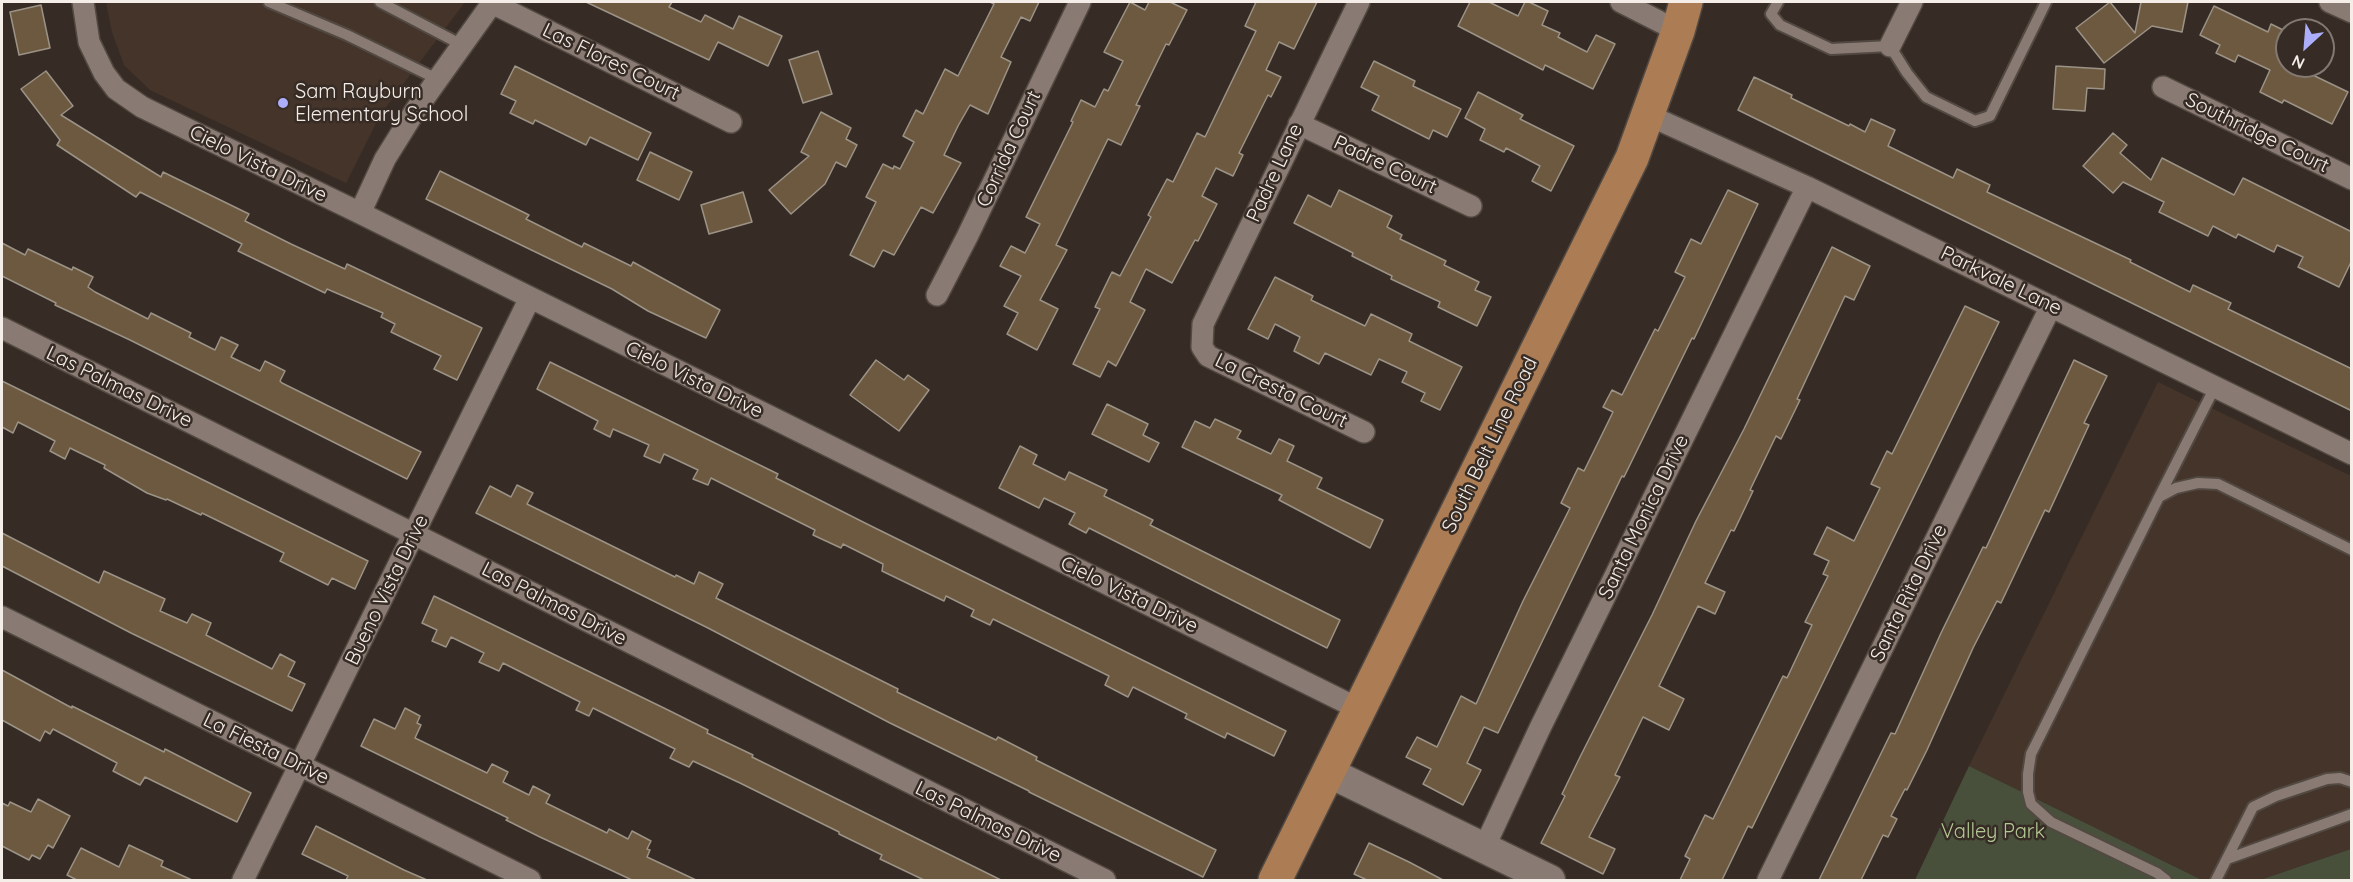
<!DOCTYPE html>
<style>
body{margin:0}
#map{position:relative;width:2353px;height:882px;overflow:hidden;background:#372c25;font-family:Quicksand,sans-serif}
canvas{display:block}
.frame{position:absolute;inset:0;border:3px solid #f4ede8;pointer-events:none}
.north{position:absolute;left:2275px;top:18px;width:60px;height:60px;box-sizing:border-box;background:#372c25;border:2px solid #837973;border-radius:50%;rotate:206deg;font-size:16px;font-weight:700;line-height:24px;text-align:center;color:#f4ede8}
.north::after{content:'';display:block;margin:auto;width:21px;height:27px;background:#adaefb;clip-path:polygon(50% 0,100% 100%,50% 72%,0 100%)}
</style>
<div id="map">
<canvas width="2353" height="882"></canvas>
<div class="frame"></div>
<div class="north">N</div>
</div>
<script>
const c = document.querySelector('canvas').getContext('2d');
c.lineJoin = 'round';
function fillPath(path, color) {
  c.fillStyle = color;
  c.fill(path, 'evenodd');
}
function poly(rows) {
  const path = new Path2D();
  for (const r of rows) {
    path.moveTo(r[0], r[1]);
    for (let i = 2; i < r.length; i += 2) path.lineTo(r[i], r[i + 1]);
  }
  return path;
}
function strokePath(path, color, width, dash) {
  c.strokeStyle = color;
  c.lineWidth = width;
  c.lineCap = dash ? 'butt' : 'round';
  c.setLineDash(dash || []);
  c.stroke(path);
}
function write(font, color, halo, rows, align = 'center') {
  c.font = font + ' Quicksand,sans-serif';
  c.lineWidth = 5;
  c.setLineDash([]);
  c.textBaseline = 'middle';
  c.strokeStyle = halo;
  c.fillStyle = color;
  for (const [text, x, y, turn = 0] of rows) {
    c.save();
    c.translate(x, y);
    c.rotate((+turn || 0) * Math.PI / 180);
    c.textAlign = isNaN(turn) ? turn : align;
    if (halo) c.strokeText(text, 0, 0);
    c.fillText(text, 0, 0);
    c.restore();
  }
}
fillPath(poly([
 [106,2,465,2,380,115,346,183,150,90,124,65,112,32],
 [2158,382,2351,476,2351,849,2260,880,2202,880,1969,766]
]), '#453429');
fillPath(poly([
 [1969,766,2202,880,1915,880],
 [2351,849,2351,880,2260,880]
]), '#48503c');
const building = poly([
 [586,2,672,2,669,7,701,22,705,15,733,29,739,16,782,36,768,66,718,42,709,60,586,2],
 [990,2,1039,2,1030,21,1021,17,1001,57,1011,62,988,114,970,105,958,126,944,155,961,163,933,213,921,207,894,255,883,250,874,267,850,255,876,202,866,197,883,164,893,169,894,166,900,169,914,142,903,136,916,110,923,114,945,69,958,76,994,4,990,2],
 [1130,2,1145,10,1149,2,1170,2,1187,10,1169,45,1166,44,1136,105,1140,106,1121,145,1108,139,1056,245,1067,250,1040,300,1058,309,1037,350,1007,334,1018,313,1004,306,1021,276,1000,266,1011,246,1025,253,1040,224,1026,217,1073,122,1071,121,1081,100,1095,107,1104,89,1108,91,1123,61,1104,52,1130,2],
 [1256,2,1317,2,1294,49,1279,42,1266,70,1281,77,1271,97,1268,95,1239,153,1243,155,1233,176,1216,168,1202,196,1217,204,1198,241,1195,240,1172,283,1146,269,1130,302,1145,310,1116,366,1108,361,1100,377,1073,364,1100,309,1095,307,1112,272,1120,276,1151,217,1148,215,1167,179,1173,182,1197,133,1205,137,1256,31,1245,26,1256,2],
 [1470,2,1489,2,1518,16,1525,2,1529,2,1548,11,1542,25,1560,33,1558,37,1587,52,1596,35,1615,44,1593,89,1545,65,1543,70,1458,26,1470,2],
 [2110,2,2135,33,2141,2,2188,2,2182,32,2152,26,2104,63,2076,28,2110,2],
 [41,5,50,48,19,55,10,12,41,5],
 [2214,6,2268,32,2271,24,2287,32,2287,66,2294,66,2348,92,2332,124,2284,100,2282,103,2260,92,2270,70,2238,55,2235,62,2216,53,2220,45,2200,35,2214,6],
 [818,51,832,94,803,103,789,60,818,51],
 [1374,61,1415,81,1413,86,1461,109,1447,137,1433,130,1429,139,1372,110,1379,96,1361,87,1374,61],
 [515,66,651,133,638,160,590,137,586,145,535,120,533,124,510,113,516,101,501,94,515,66],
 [2056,66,2105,69,2104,89,2087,88,2085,111,2053,109,2056,66],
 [46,71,73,106,61,115,161,177,163,172,249,214,245,221,291,244,345,269,347,264,482,328,457,380,434,369,441,356,391,332,395,324,381,317,383,313,327,289,325,293,238,251,242,244,140,192,136,197,57,145,60,140,21,89,46,71],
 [1754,77,1792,95,1791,98,1849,126,1850,124,1865,132,1871,119,1895,130,1888,146,1953,178,1957,169,1990,185,1987,192,2131,260,2130,262,2190,292,2193,285,2231,303,2228,309,2352,369,2352,411,1738,110,1754,77],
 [1478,92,1523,115,1520,119,1574,146,1551,191,1532,181,1540,166,1506,148,1504,152,1480,140,1485,129,1465,118,1478,92],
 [821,112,851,128,846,139,857,145,846,167,836,162,825,184,791,214,769,190,809,156,801,152,821,112],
 [2113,133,2127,145,2120,153,2151,180,2162,158,2234,195,2243,178,2352,232,2352,260,2339,287,2298,267,2303,257,2277,245,2274,252,2238,234,2236,238,2213,226,2208,236,2159,212,2164,202,2123,182,2113,193,2083,166,2113,133],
 [650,152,692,172,679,200,637,180,650,152],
 [440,171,529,215,526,219,582,247,584,243,631,266,633,262,720,310,706,338,648,311,612,289,426,199,440,171],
 [1339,190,1392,216,1387,227,1402,235,1400,239,1446,261,1444,265,1479,282,1475,290,1491,297,1477,326,1438,307,1440,302,1391,279,1392,276,1352,256,1353,253,1294,223,1308,195,1331,207,1339,190],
 [1728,190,1758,204,1694,339,1692,338,1624,477,1622,476,1498,733,1484,727,1467,763,1481,770,1463,805,1423,784,1431,769,1406,757,1417,737,1437,747,1461,696,1476,704,1523,601,1570,508,1561,503,1578,468,1584,471,1613,412,1603,407,1612,390,1622,395,1655,329,1658,331,1685,277,1675,272,1691,239,1701,244,1728,190],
 [743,192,752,222,709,234,701,205,743,192],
 [2,243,25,255,28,249,72,270,73,267,93,277,88,287,95,292,148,319,151,313,191,333,189,337,215,350,221,337,238,345,231,357,260,371,265,361,285,371,280,381,282,383,421,452,407,479,130,340,55,305,56,303,2,276,2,243],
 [1832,247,1870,266,1854,300,1845,296,1797,399,1800,400,1781,439,1776,436,1750,490,1753,491,1734,531,1731,530,1705,583,1725,592,1715,614,1698,606,1659,686,1684,699,1669,730,1643,717,1615,775,1620,777,1589,837,1615,849,1603,874,1541,843,1565,796,1562,794,1580,757,1652,615,1696,521,1744,429,1832,247],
 [1275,277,1313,296,1311,300,1365,326,1371,314,1412,334,1409,341,1462,367,1440,410,1421,401,1425,393,1402,382,1407,372,1379,359,1371,375,1325,353,1319,364,1294,351,1300,337,1275,324,1268,339,1248,329,1275,277],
 [1965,306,1999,322,1752,828,1748,826,1722,880,1680,880,1690,859,1685,856,1705,815,1713,819,1783,676,1787,678,1812,625,1805,622,1828,576,1823,574,1829,561,1814,554,1827,527,1854,541,1880,488,1871,484,1887,451,1892,454,1965,306],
 [876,360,904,380,908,375,929,390,899,431,850,395,876,360],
 [2074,360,2107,376,2084,423,2089,425,2049,512,2045,510,2001,603,1997,601,1973,648,1927,750,1907,790,1905,789,1891,816,1897,819,1888,837,1883,835,1861,880,1819,880,1891,733,1895,734,1941,633,1983,547,1986,548,2074,360],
 [550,362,778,474,776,478,867,524,1286,731,1274,756,1227,733,1225,738,1185,718,1187,714,1133,687,1128,697,1105,685,1109,676,993,619,990,625,971,616,974,610,946,596,944,601,882,571,883,564,843,544,841,548,813,535,815,530,711,478,708,485,693,479,698,470,664,454,660,463,644,456,649,445,613,429,610,437,594,429,598,421,537,389,550,362],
 [2,381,368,561,355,589,332,578,328,585,280,561,284,553,202,513,201,515,167,499,166,500,147,493,104,468,105,465,74,450,70,448,65,459,50,451,55,441,18,422,13,433,2,427,2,381],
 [1107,404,1148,424,1143,435,1159,443,1149,462,1092,434,1107,404],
 [1215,419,1241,431,1237,438,1271,454,1279,439,1294,446,1287,461,1322,478,1317,488,1383,520,1370,548,1279,500,1282,495,1182,447,1195,421,1210,428,1215,419],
 [1020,446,1037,455,1033,464,1065,480,1069,472,1107,490,1104,496,1153,520,1150,525,1340,620,1327,648,1089,528,1086,533,1069,524,1075,513,1044,498,1039,508,999,488,1020,446],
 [517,485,533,493,527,504,675,577,676,575,694,584,699,572,723,584,716,598,898,689,897,692,996,740,998,737,1037,757,1036,760,1216,850,1203,877,1029,792,1029,791,890,723,708,628,476,513,490,486,511,497,517,485],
 [2,533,99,583,104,571,165,599,160,611,187,623,192,614,211,623,206,635,272,669,280,654,295,662,288,676,305,684,292,711,131,633,2,566,2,533],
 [434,596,668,710,708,730,707,733,753,755,752,757,1001,880,924,880,880,859,882,855,839,834,839,832,740,783,693,761,689,767,670,758,675,749,593,708,589,716,576,710,580,702,503,663,499,671,479,662,484,653,451,637,446,647,432,641,437,630,422,623,434,596],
 [2,670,72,708,72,706,164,752,165,749,251,793,237,822,145,777,140,785,113,771,117,763,53,729,50,734,45,731,40,741,2,720,2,670],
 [405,708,420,716,417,723,421,725,415,738,487,773,492,764,508,772,503,782,529,795,533,786,550,795,546,803,607,833,609,829,628,839,632,831,651,841,647,849,650,850,647,857,696,880,632,880,540,837,506,820,508,818,361,746,374,719,395,729,405,708],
 [38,799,70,816,53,848,48,845,40,859,32,855,29,860,2,846,2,803,8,806,10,802,31,812,38,799],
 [316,826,404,870,427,880,346,880,348,876,302,854,316,826],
 [1369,843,1409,862,1443,880,1367,880,1354,874,1369,843],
 [129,845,163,861,161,866,192,880,77,880,67,875,81,848,119,867,129,845]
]);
fillPath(building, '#6d5940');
strokePath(building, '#9c9387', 1.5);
const lane = poly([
 [269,2,347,35,437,79],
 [380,2,462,45],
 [1778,2,1771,14,1780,25,1831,49,1890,46,1907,73,1926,97,1975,121,1990,116,2046,2],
 [2159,497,2215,387],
 [2227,859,2352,814],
 [2166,880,2157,873,2051,822,2031,804,2028,792,2028,774,2031,754,2159,497,2176,488,2198,483,2218,484,2352,550],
 [2216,880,2253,807,2276,796,2327,779,2340,778,2352,782]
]);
const street = poly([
 [83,2,89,42,104,73,116,89,142,107,360,213,1359,709],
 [1359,2,1203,324,1202,347,1208,356,1364,432],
 [1621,2,1678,31],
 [2330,2,2352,12],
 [492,3,731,122],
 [1890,46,1912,2],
 [2163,87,2352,179],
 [1648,115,1807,187,2352,454],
 [1299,124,1471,206],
 [360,213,385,159,415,111,493,2],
 [937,295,967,237,1080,2],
 [2,328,1105,880],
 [2,617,530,880],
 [1484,848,1540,728,1807,187],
 [243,880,530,298],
 [1768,880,2051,306]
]);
const secondary = poly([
 [1328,772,1550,880]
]);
const primary = poly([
 [1275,880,1632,158,1678,31,1686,2]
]);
strokePath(lane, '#524942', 14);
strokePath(street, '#524942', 24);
strokePath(secondary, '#524942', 33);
strokePath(primary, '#524942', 36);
strokePath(lane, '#897b73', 10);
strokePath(street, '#897b73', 21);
strokePath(secondary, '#897b73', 30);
strokePath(primary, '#ac7d54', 33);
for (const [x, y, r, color] of [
 [283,103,6,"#adaefb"]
]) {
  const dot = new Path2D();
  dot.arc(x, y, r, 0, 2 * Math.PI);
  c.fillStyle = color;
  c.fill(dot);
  strokePath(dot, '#372c25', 2);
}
write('20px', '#f4ede8', '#372c25', [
 ["Las Flores Court",611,62,26],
 ["Southridge Court",2257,133,26],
 ["Corrida Court",1009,149,-65],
 ["Cielo Vista Drive",258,164,26],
 ["Padre Court",1385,165,25],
 ["Padre Lane",1275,173,-65],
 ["Parkvale Lane",2001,281,26],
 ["Cielo Vista Drive",694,380,26],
 ["Las Palmas Drive",119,387,26],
 ["La Cresta Court",1281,391,26],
 ["South Belt Line Road",1490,445,-64],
 ["Santa Monica Drive",1644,517,-64],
 ["Bueno Vista Drive",387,590,-64],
 ["Santa Rita Drive",1909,593,-64],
 ["Cielo Vista Drive",1129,595,26],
 ["Las Palmas Drive",554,604,27],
 ["La Fiesta Drive",266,749,26],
 ["Las Palmas Drive",988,822,26]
]);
write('20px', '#f4ede8', '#372c25', [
 ["Sam Rayburn",295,92],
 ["Elementary School",295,115]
], 'left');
write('20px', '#b2c893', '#372c25', [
 ["Valley Park",1993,832]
]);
</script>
